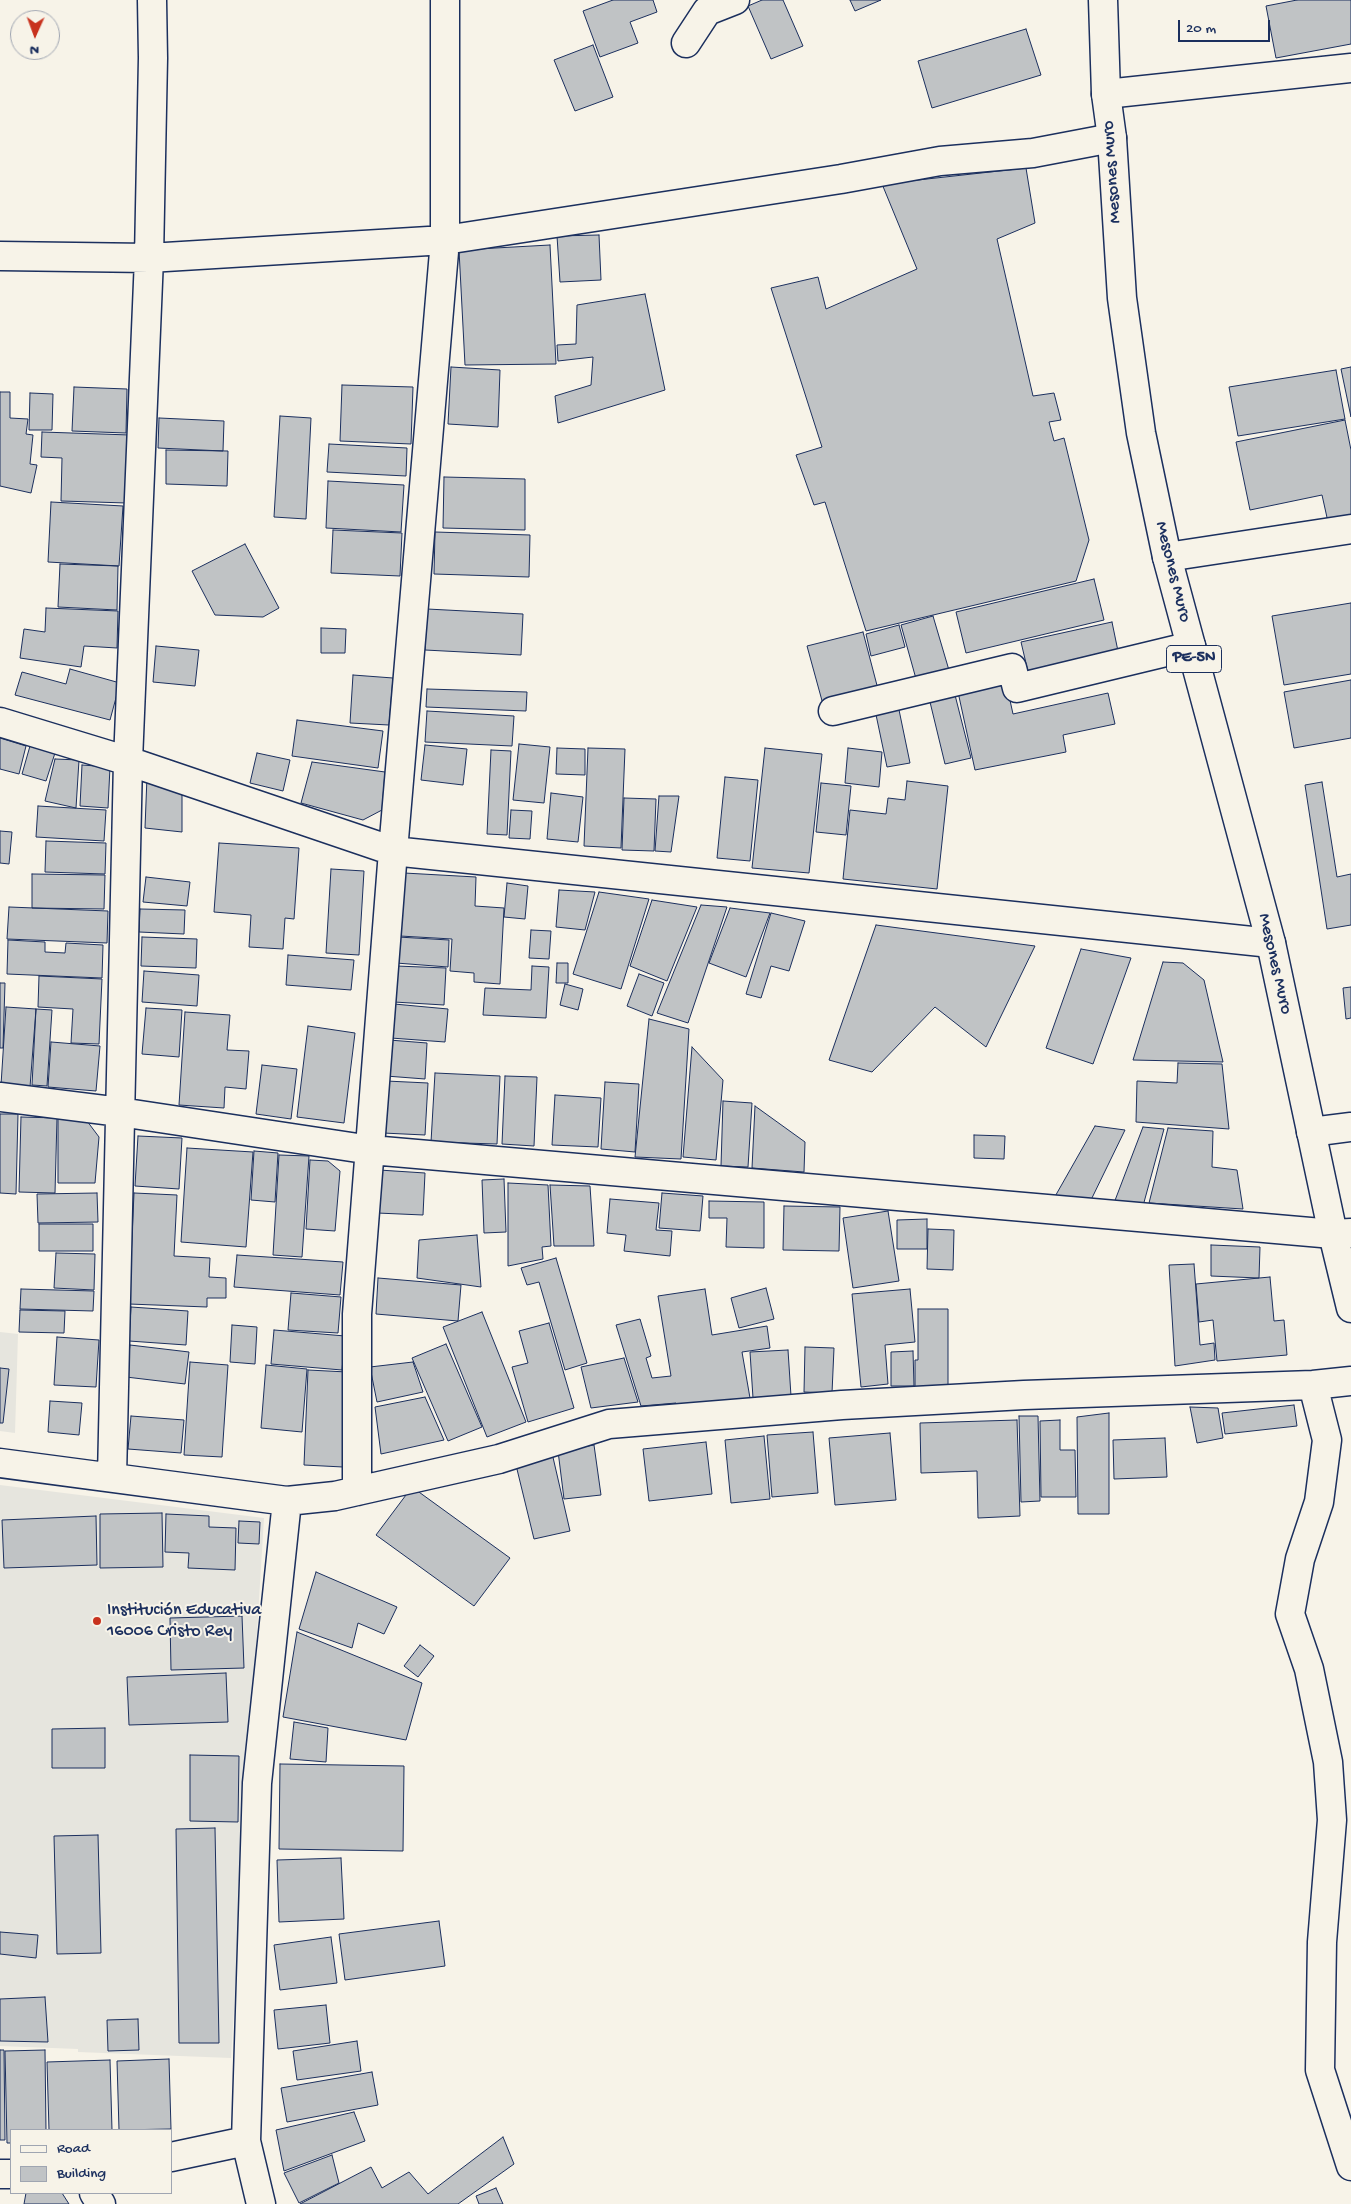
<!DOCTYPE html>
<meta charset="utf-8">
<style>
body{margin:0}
#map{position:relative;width:1351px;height:2204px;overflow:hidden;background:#f7f3e8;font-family:"Gochi Hand",sans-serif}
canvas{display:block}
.legend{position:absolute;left:10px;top:2129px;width:162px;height:65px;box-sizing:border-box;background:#f7f3e8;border:1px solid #9fa5b1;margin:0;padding:6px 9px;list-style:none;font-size:15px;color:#1b2f5e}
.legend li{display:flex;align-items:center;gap:10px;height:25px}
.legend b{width:25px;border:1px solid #9fa5b1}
.north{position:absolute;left:10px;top:10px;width:50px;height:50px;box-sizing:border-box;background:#f7f3e8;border:1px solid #9fa5b1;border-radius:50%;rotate:182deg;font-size:14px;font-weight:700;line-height:20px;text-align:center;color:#1b2f5e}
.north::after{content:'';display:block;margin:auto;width:18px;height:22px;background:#c8321e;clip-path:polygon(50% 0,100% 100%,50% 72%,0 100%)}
.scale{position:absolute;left:1178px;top:20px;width:92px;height:22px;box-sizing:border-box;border:2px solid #1b2f5e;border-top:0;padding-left:6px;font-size:15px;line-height:18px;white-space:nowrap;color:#1b2f5e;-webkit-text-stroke:4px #f7f3e8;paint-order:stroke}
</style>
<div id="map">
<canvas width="1351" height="2204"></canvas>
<ul class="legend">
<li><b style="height:6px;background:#f7f3e8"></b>Road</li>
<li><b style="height:14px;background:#c0c3c5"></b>Building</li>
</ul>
<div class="north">N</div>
<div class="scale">20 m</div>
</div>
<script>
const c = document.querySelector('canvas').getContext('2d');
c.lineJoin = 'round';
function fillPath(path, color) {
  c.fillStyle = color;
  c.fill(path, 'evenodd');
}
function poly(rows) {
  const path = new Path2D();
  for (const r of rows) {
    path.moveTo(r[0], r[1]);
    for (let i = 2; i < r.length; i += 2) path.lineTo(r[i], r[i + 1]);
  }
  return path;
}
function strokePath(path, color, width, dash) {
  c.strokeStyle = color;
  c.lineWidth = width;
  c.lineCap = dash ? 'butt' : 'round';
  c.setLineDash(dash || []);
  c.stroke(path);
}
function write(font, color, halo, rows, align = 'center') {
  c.font = font + ' "Gochi Hand",sans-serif';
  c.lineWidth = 4;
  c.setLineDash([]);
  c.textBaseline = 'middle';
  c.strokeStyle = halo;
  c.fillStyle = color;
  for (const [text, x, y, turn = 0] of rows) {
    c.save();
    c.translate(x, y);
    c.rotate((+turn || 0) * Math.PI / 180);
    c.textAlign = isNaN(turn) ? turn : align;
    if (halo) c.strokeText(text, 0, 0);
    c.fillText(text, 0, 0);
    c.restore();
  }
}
fillPath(poly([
 [0,1332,18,1334,15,1433,0,1431],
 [0,1485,264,1518,231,2058,78,2052,78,2049,0,2046]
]), '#e6e5de');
const building = poly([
 [613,0,653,0,657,12,630,22,638,43,600,57,583,11,613,0],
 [762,0,783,0,803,46,771,59,748,6,762,0],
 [850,0,881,0,855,11,850,0],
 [1297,0,1351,0,1351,44,1276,58,1266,6,1297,0],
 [1026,29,1041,75,932,108,918,61,1026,29],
 [593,45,613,97,575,111,554,60,593,45],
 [1026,168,1035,223,997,239,1033,396,1054,393,1061,420,1049,422,1054,441,1064,438,1089,540,1076,581,866,631,825,502,814,505,796,455,822,447,771,288,818,277,826,309,917,269,882,184,1026,168],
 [599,235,601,280,560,282,557,236,599,235],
 [550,245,556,364,465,365,459,250,550,245],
 [645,294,665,390,558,423,555,396,591,385,593,357,558,361,557,345,576,344,577,305,645,294],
 [451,367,500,370,498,427,448,424,451,367],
 [1351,367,1351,417,1341,369,1351,367],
 [1336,370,1345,419,1238,436,1229,387,1336,370],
 [342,385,413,387,411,444,340,441,342,385],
 [74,387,127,389,126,433,72,431,74,387],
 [0,392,10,392,10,418,28,419,26,434,33,435,30,464,37,465,31,493,0,486,0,392],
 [30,393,53,394,52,430,29,430,30,393],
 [280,416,311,418,306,519,274,517,280,416],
 [159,418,224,421,223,451,158,448,159,418],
 [1345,420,1351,450,1351,517,1328,522,1322,495,1250,510,1236,442,1345,420],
 [42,432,130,435,127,503,61,501,62,458,41,457,42,432],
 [329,444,407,448,406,476,327,472,329,444],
 [166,450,228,451,227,486,166,484,166,450],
 [444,477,525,479,525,530,443,528,444,477],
 [328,481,404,485,401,532,326,528,328,481],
 [51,502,123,506,119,566,48,562,51,502],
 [333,530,402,533,400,576,331,573,333,530],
 [435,532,530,535,529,577,434,574,435,532],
 [245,544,279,608,263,617,215,615,192,571,245,544],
 [60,564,118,566,117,610,58,607,60,564],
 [1094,579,1104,620,966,653,956,612,1094,579],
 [1351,603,1351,674,1284,685,1272,616,1351,603],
 [46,608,118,611,117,648,84,646,81,667,20,658,24,629,45,632,46,608],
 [427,609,523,614,521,655,425,650,427,609],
 [933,616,951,677,918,686,901,625,933,616],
 [1112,622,1119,656,1029,676,1021,642,1112,622],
 [899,625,905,647,871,656,866,634,899,625],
 [321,628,346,629,345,653,321,653,321,628],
 [863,632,879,693,824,708,807,646,863,632],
 [156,646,199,650,195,686,153,682,156,646],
 [70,669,120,683,110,720,15,695,22,672,66,684,70,669],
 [353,675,393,678,389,725,350,723,353,675],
 [1351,680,1351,738,1294,748,1284,692,1351,680],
 [1006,682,1013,714,1108,693,1115,724,1063,735,1066,752,975,770,958,692,1006,682],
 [427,689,527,692,526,711,426,707,427,689],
 [955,695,971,758,945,764,930,702,955,695],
 [898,705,910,763,887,767,875,710,898,705],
 [427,711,514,716,512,746,425,742,427,711],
 [297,720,383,731,378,768,292,756,297,720],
 [0,738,26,746,19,774,0,769,0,738],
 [519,744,550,747,544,803,513,800,519,744],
 [425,745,467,749,463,785,421,780,425,745],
 [30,746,55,753,46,781,22,774,30,746],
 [557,748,585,749,585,775,556,774,557,748],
 [588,748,625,749,621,848,584,846,588,748],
 [765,748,822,754,809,873,752,868,765,748],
 [848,748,882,752,879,787,845,783,848,748],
 [491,750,511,751,507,835,487,834,491,750],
 [257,753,290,760,283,791,250,783,257,753],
 [55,759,79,760,76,808,45,801,55,759],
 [312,762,385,772,382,810,363,820,301,803,312,762],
 [82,765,110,767,108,808,80,806,82,765],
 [147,777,182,793,182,832,145,828,147,777],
 [725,777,758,780,750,861,717,858,725,777],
 [907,781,948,786,937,889,843,879,850,810,886,814,888,798,905,800,907,781],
 [1322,782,1337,877,1351,874,1351,925,1327,929,1305,785,1322,782],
 [821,783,851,786,846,835,816,832,821,783],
 [551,793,583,797,578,842,547,839,551,793],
 [659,796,679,796,671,852,655,851,659,796],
 [624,798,656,799,654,851,622,850,624,798],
 [38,806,106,810,104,841,36,837,38,806],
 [511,810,532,811,530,839,509,838,511,810],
 [0,831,12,832,9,864,0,863,0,831],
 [46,841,106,843,105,874,45,872,46,841],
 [219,843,299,848,294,919,285,918,283,949,249,947,251,915,214,912,219,843],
 [331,869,364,871,359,955,326,953,331,869],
 [404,873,476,877,475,906,504,908,500,984,474,982,474,973,450,971,452,939,400,936,404,873],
 [32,874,105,875,104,909,32,908,32,874],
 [146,877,190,882,187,906,143,902,146,877],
 [507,883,528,886,525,919,504,917,507,883],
 [559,890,595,892,585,930,556,927,559,890],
 [599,892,649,899,621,989,573,974,599,892],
 [652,900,697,907,667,981,630,966,652,900],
 [701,905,727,907,688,1023,657,1013,701,905],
 [9,907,108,911,107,943,7,939,9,907],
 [730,908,770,913,746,977,709,963,730,908],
 [140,909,185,910,184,934,139,932,140,909],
 [771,913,805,921,789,971,771,966,761,998,746,994,771,913],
 [876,925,1035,946,986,1047,935,1007,872,1072,829,1060,876,925],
 [531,930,551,931,549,959,529,958,531,930],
 [142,937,197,939,196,968,141,966,142,937],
 [398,937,449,940,448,967,396,963,398,937],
 [8,940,45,942,45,952,65,953,66,943,103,945,102,978,7,974,8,940],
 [1081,949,1131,958,1093,1064,1046,1048,1081,949],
 [288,955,354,960,351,990,286,985,288,955],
 [1163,962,1183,963,1204,980,1223,1062,1133,1060,1163,962],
 [557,963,568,963,568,983,556,983,557,963],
 [396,966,446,968,444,1005,394,1002,396,966],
 [532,966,549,967,546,1018,483,1015,485,988,531,990,532,966],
 [144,971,199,975,197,1006,142,1002,144,971],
 [639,974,664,983,652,1016,627,1006,639,974],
 [39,976,102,979,99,1044,71,1043,73,1009,38,1007,39,976],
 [0,983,5,983,3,1048,0,1048,0,983],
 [565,984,583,989,578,1010,560,1005,565,984],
 [1351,987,1351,1018,1346,1019,1343,988,1351,987],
 [394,1004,448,1009,445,1042,391,1038,394,1004],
 [6,1007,36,1009,30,1087,1,1085,6,1007],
 [146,1008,182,1010,179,1057,142,1054,146,1008],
 [36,1009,52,1010,47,1086,32,1085,36,1009],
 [185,1012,230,1015,227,1050,249,1051,246,1089,225,1087,224,1108,179,1105,185,1012],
 [649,1019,689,1029,681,1159,635,1157,649,1019],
 [308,1026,355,1033,344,1123,297,1117,308,1026],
 [389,1040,427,1043,425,1079,386,1076,389,1040],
 [51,1042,100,1046,96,1091,48,1087,51,1042],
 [692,1047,723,1080,716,1160,683,1157,692,1047],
 [1178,1063,1222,1064,1229,1129,1136,1122,1137,1081,1177,1083,1178,1063],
 [262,1065,297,1069,291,1119,256,1114,262,1065],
 [435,1073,500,1076,497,1144,431,1142,435,1073],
 [505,1076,537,1077,534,1146,502,1144,505,1076],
 [386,1081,428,1083,425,1135,383,1133,386,1081],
 [605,1082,639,1084,635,1152,601,1149,605,1082],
 [555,1095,601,1098,598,1147,552,1145,555,1095],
 [723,1101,752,1103,748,1167,721,1166,723,1101],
 [755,1106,805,1142,804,1172,752,1168,755,1106],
 [0,1114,18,1114,16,1194,0,1193,0,1114],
 [21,1117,57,1118,55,1193,19,1192,21,1117],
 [58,1119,87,1121,99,1137,95,1183,58,1183,58,1119],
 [1095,1126,1125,1130,1090,1202,1053,1200,1095,1126],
 [1143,1127,1164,1129,1143,1206,1114,1203,1143,1127],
 [1168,1128,1213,1131,1212,1167,1237,1170,1243,1209,1149,1203,1168,1128],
 [974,1135,1005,1136,1004,1159,974,1158,974,1135],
 [138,1136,182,1138,179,1189,135,1186,138,1136],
 [187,1148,253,1152,246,1247,181,1242,187,1148],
 [254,1151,278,1153,275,1202,251,1200,254,1151],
 [279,1155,309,1156,302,1257,273,1255,279,1155],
 [310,1160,328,1161,340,1171,335,1231,306,1229,310,1160],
 [379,1170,425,1173,423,1215,377,1213,379,1170],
 [504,1179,506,1232,484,1233,482,1180,504,1179],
 [508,1183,548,1185,551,1246,542,1247,543,1259,508,1266,508,1183],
 [550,1185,590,1186,594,1246,554,1246,550,1185],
 [97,1193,98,1222,38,1223,37,1194,97,1193],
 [134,1193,177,1195,174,1256,210,1258,209,1277,226,1278,226,1298,207,1298,207,1307,129,1304,134,1193],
 [662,1193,703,1196,700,1231,659,1228,662,1193],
 [610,1199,659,1203,656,1230,672,1231,670,1256,624,1251,626,1235,607,1233,610,1199],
 [709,1201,764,1202,764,1248,726,1247,727,1218,709,1218,709,1201],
 [784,1206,840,1207,839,1251,783,1250,784,1206],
 [888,1211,899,1281,853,1288,843,1218,888,1211],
 [927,1219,927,1249,897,1249,897,1220,927,1219],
 [39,1224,93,1224,93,1251,39,1251,39,1224],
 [928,1229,954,1230,953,1270,927,1269,928,1229],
 [477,1235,481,1287,417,1278,419,1240,477,1235],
 [1211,1245,1260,1247,1259,1278,1211,1276,1211,1245],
 [56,1253,95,1254,94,1290,54,1288,56,1253],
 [237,1255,343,1262,340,1295,234,1287,237,1255],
 [556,1258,587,1363,565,1370,539,1282,527,1285,521,1268,556,1258],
 [1194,1264,1200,1345,1214,1343,1215,1360,1175,1366,1169,1265,1194,1264],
 [1270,1277,1274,1321,1284,1320,1287,1355,1217,1361,1213,1320,1199,1322,1196,1284,1270,1277],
 [378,1278,461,1285,458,1321,376,1314,378,1278],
 [766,1288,774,1319,739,1328,731,1298,766,1288],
 [21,1289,94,1291,93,1311,20,1309,21,1289],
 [705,1289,712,1335,767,1326,770,1348,742,1352,750,1398,677,1410,676,1403,641,1406,616,1325,640,1319,651,1356,646,1358,652,1378,671,1376,658,1296,705,1289],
 [910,1289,915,1342,885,1345,888,1384,861,1387,852,1294,910,1289],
 [291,1293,341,1297,338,1333,288,1330,291,1293],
 [131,1307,188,1311,186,1345,129,1341,131,1307],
 [918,1309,948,1309,948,1386,915,1387,915,1360,918,1360,918,1309],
 [20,1310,65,1311,64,1333,19,1332,20,1310],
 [482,1312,526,1422,487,1437,443,1327,482,1312],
 [549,1323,574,1408,528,1422,512,1367,528,1363,519,1331,549,1323],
 [232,1325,257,1327,255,1364,230,1362,232,1325],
 [274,1330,345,1336,342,1370,271,1364,274,1330],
 [57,1337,99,1340,96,1387,54,1385,57,1337],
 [446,1344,482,1427,448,1441,412,1358,446,1344],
 [130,1345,189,1352,185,1384,126,1377,130,1345],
 [805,1347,834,1348,832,1393,804,1392,805,1347],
 [788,1350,791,1396,753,1398,750,1352,788,1350],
 [913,1351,914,1386,891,1386,891,1352,913,1351],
 [624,1358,638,1402,591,1408,581,1367,624,1358],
 [190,1362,228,1365,222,1457,184,1455,190,1362],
 [413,1362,423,1392,377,1402,370,1367,413,1362],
 [266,1365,307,1369,302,1432,261,1428,266,1365],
 [0,1368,9,1369,3,1423,0,1423,0,1368],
 [308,1370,347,1372,343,1467,304,1465,308,1370],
 [425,1397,444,1440,381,1454,375,1407,425,1397],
 [50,1401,82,1403,79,1435,48,1432,50,1401],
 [1294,1405,1297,1426,1225,1434,1222,1413,1294,1405],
 [1190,1407,1218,1408,1223,1438,1197,1443,1190,1407],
 [1109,1413,1109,1514,1078,1514,1077,1417,1109,1413],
 [131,1416,184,1420,181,1453,128,1449,131,1416],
 [1019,1416,1038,1416,1040,1501,1021,1502,1019,1416],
 [1017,1420,1020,1516,978,1518,977,1471,921,1473,920,1423,1017,1420],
 [1060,1420,1060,1450,1075,1450,1076,1497,1041,1497,1040,1421,1060,1420],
 [813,1432,818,1493,772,1497,767,1435,813,1432],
 [890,1433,896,1500,835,1505,829,1438,890,1433],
 [764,1436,770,1499,731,1503,725,1440,764,1436],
 [1165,1438,1167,1477,1114,1479,1113,1440,1165,1438],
 [706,1442,712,1494,649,1501,643,1449,706,1442],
 [594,1445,601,1495,564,1499,558,1451,594,1445],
 [552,1453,570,1531,534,1539,515,1461,552,1453],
 [412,1487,510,1558,474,1606,376,1535,412,1487],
 [162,1513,163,1567,100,1568,100,1514,162,1513],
 [166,1514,209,1516,209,1527,236,1528,235,1570,188,1568,189,1553,165,1552,166,1514],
 [96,1516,97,1565,4,1568,2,1520,96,1516],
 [239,1521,260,1522,259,1544,238,1543,239,1521],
 [316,1572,397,1607,384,1634,358,1623,352,1648,299,1629,316,1572],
 [242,1616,244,1668,171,1670,170,1618,242,1616],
 [297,1632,422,1683,406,1740,283,1717,297,1632],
 [420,1645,434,1656,418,1677,404,1666,420,1645],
 [226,1673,228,1722,129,1725,127,1677,226,1673],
 [294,1722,328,1728,326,1762,290,1759,294,1722],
 [105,1728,105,1768,52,1768,52,1729,105,1728],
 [190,1755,239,1756,238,1822,190,1821,190,1755],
 [280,1764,404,1766,403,1851,279,1849,280,1764],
 [215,1828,219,2043,179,2043,176,1829,215,1828],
 [98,1835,101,1953,57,1954,54,1836,98,1835],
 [341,1858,344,1919,279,1922,277,1860,341,1858],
 [439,1921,445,1966,345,1980,339,1934,439,1921],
 [0,1932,38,1935,36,1958,0,1954,0,1932],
 [331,1937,337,1983,280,1990,274,1945,331,1937],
 [45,1997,48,2042,0,2041,0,1999,45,1997],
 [326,2005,330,2043,278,2049,274,2010,326,2005],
 [138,2019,139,2050,108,2051,107,2020,138,2019],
 [357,2041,361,2071,297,2080,293,2051,357,2041],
 [0,2050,4,2050,5,2140,0,2140,0,2050],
 [45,2050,46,2130,11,2130,11,2143,7,2143,5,2051,45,2050],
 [169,2059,171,2129,119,2130,117,2061,169,2059],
 [110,2060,112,2130,49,2130,47,2062,110,2060],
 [372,2072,378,2105,287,2122,281,2088,372,2072],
 [354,2112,365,2141,284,2171,276,2130,354,2112],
 [503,2137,514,2164,458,2204,300,2204,371,2167,382,2188,409,2172,428,2194,503,2137],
 [332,2155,339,2183,299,2203,284,2173,332,2155],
 [496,2188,503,2204,479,2204,476,2196,496,2188],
 [26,2193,62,2193,69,2204,24,2204,26,2193]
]);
fillPath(building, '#c0c3c5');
strokePath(building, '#1b2f5e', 1);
const minor = poly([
 [686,43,707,11,735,0],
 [1106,94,1351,68],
 [0,256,149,258,445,240,841,179,940,161,1033,153,1112,138],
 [1167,557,1351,529],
 [833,711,1012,668,1017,688,1191,646],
 [0,722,128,761,393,851,1271,943],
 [0,1097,120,1112,371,1150,1333,1234,1351,1233],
 [1311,1132,1351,1127],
 [1313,1385,1327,1440,1319,1502,1300,1559,1290,1614,1309,1669,1328,1762,1332,1820,1322,1942,1320,2070,1351,2166],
 [0,1463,287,1501,335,1496,499,1459,609,1424,842,1405,1024,1395,1313,1385,1351,1381],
 [112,1477,128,761,149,258,153,58,152,0],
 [357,1491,357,1314,393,851,445,240,445,0],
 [171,2157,246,2141],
 [0,2174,11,2174],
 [94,2193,101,2204],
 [261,2204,246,2141,257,1783,287,1501]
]);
const highway = poly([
 [1103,0,1106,94,1112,138,1122,298,1141,433,1167,557,1271,943,1333,1234,1351,1308]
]);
strokePath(minor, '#1b2f5e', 31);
strokePath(highway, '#1b2f5e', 31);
strokePath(minor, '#f7f3e8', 28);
strokePath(highway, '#f7f3e8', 28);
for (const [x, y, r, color] of [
 [97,1621,5,"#c8321e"]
]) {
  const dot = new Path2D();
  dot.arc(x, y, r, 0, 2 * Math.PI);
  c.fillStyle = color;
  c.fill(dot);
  strokePath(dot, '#f7f3e8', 2);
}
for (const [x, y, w] of [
 [1194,659,55]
]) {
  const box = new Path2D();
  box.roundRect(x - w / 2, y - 13.5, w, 27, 4);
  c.fillStyle = '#f7f3e8';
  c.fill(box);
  strokePath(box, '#1b2f5e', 1);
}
write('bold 16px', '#1b2f5e', null, [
 ["PE-5N",1194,659]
]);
write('18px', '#1b2f5e', '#f7f3e8', [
 ["Mesones Muro",1113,172,-94],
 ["Mesones Muro",1172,572,76],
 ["Mesones Muro",1274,964,77]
]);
write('18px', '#1b2f5e', '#f7f3e8', [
 ["Institución Educativa",107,1611],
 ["16006 Cristo Rey",107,1632]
], 'left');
</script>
